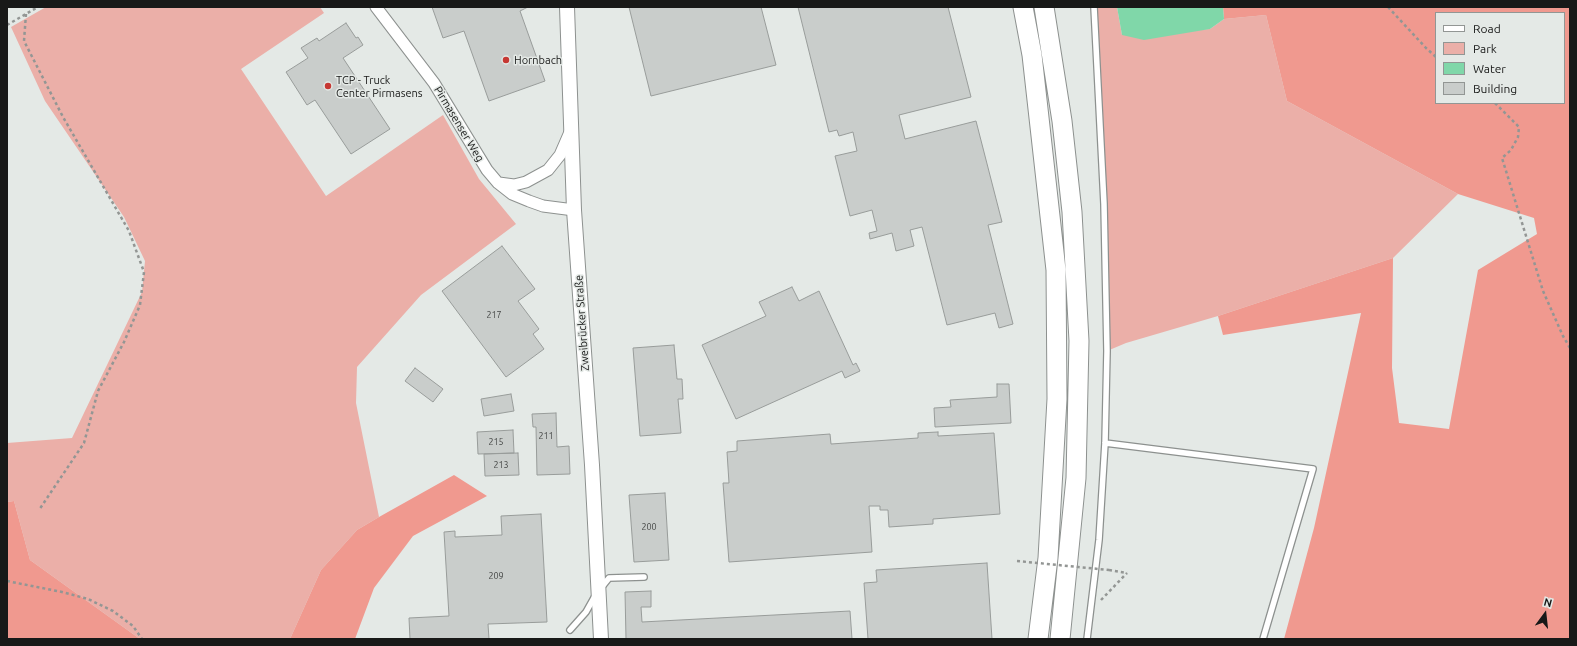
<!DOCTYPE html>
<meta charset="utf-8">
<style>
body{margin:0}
#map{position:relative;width:1577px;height:646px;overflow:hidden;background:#e4e9e6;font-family:Ubuntu,sans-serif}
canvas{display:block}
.frame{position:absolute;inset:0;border:8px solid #181918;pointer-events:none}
.legend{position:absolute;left:1435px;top:12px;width:130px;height:92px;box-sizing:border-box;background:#e4e9e6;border:1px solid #929694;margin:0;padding:5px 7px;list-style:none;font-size:12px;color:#181918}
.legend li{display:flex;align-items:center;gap:8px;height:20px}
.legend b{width:20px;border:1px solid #929694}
.north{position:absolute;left:1525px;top:594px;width:40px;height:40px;-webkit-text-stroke:3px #e4e9e6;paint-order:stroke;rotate:15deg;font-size:11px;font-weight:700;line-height:16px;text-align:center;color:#181918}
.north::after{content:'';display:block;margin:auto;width:14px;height:18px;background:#181918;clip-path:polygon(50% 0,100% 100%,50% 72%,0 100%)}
</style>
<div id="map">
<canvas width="1577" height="646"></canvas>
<div class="frame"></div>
<ul class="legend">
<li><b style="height:5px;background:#fff"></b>Road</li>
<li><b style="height:11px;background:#ebafa8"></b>Park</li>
<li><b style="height:11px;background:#80d7a9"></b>Water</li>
<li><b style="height:11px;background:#c9cdcb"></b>Building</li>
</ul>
<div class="north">N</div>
</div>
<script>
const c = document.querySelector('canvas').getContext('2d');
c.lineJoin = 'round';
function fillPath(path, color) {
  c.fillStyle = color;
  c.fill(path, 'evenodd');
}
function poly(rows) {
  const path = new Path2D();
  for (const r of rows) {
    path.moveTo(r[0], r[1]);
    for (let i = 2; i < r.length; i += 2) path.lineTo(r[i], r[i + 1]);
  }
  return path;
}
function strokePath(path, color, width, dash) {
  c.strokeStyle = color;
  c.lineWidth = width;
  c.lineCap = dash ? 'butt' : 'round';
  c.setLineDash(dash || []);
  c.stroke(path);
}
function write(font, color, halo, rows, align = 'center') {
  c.font = font + ' Ubuntu,sans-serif';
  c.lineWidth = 3;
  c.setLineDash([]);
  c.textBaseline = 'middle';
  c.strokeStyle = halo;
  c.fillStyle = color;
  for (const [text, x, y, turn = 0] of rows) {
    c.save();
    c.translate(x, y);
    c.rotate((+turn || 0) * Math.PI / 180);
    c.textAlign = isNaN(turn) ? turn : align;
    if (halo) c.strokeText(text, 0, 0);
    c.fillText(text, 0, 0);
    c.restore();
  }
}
fillPath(poly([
 [46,7,320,7,324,13,241,69,326,196,443,115,479,179,516,224,421,295,357,367,356,403,379,517,357,530,321,570,290,639,140,639,30,560,14,501,7,502,7,443,72,438,142,292,145,261,124,217,45,101,11,27],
 [1094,7,1117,7,1122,35,1210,29,1224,19,1266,15,1287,101,1458,194,1393,258,1218,316,1126,343,1107,351]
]), '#ebafa8');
fillPath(poly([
 [1223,7,1570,7,1570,639,1284,639,1314,528,1361,313,1223,335,1218,316,1393,258,1392,368,1399,423,1449,429,1478,270,1537,234,1534,218,1458,194,1287,101,1266,15,1224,19],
 [1436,13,1564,13,1564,103,1436,103],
 [454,475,487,496,413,536,374,588,355,639,290,639,321,570,357,530,379,517],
 [14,501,30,560,140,639,7,639,7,502]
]), '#f0998f');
fillPath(poly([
 [1117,7,1223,7,1224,19,1210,29,1144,40,1122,35]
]), '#80d7a9');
const building = poly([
 [432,7,528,7,520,11,545,81,489,101,464,31,443,38,432,7],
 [629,7,761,7,776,65,651,96,629,7],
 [798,7,948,7,971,97,899,115,905,139,976,121,1002,222,988,225,1013,324,999,328,995,313,947,325,922,227,910,230,914,246,896,251,892,233,870,239,869,233,877,231,872,210,850,216,835,156,857,151,853,132,839,136,837,130,829,132,798,7],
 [346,23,356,38,358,37,363,45,343,58,390,129,351,154,315,100,307,105,286,72,308,58,301,48,317,38,319,41,346,23],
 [502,246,535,289,518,301,539,329,533,334,544,349,506,377,442,291,502,246],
 [792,287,799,301,819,291,853,365,856,363,860,371,845,378,842,371,736,419,702,345,766,316,759,302,792,287],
 [674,345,677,379,682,379,683,399,678,399,681,433,640,436,633,348,674,345],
 [415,368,443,389,433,402,405,381,415,368],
 [997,384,1009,384,1011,423,935,427,934,408,951,407,950,400,997,397,997,384],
 [511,394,514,411,484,416,481,399,511,394],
 [556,413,557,447,569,446,570,474,537,475,536,427,533,427,532,414,556,413],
 [513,430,514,453,478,454,477,432,513,430],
 [938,432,938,436,994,433,1000,514,933,519,933,524,889,527,888,510,880,510,880,506,869,506,872,552,729,562,723,483,729,483,727,452,737,451,737,441,830,434,831,444,918,438,918,433,938,432],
 [518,453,519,475,485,476,484,454,518,453],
 [665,493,669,560,634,562,629,495,665,493],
 [541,514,547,622,488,624,489,639,410,639,409,618,449,616,444,532,455,531,455,537,502,535,501,516,541,514],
 [987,563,992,639,868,639,864,583,877,582,876,570,987,563],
 [651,591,651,607,641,607,642,622,850,611,852,639,626,639,625,592,651,591]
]);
fillPath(building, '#c9cdcb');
strokePath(building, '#989c9a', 1);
const service = poly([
 [1105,443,1313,469,1263,639],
 [601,588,609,578,644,577],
 [570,630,586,612,595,596],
 [1087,639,1099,540,1105,443,1107,351,1104,204,1094,7]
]);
const minor = poly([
 [376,7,434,83,487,170,498,183,512,194,529,201,543,206,574,210],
 [499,183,514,185,526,182,548,170,560,155,570,132]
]);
const tertiary = poly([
 [567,7,574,210,592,465,601,639]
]);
const trunk = poly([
 [1023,7,1032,55,1056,270,1057,399,1048,558,1038,639],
 [1044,7,1062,121,1072,212,1079,341,1076,478,1060,639]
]);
strokePath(service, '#8d918f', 8);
strokePath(minor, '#8d918f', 13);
strokePath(tertiary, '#8d918f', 16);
strokePath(trunk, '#8d918f', 21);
strokePath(poly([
 [1388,7,1426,48,1436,57],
 [26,14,24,41,63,117,129,231,144,272,140,305,124,342,98,391,84,443,39,510],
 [7,25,38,7],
 [1495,103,1519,127,1518,137,1511,150,1502,158,1543,291,1563,336,1570,348],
 [1109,570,1127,573],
 [7,581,62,592,88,599,113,611,133,626,142,639],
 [1101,600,1127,573]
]), '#939694', 2.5, [3, 3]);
strokePath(service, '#fff', 5.5);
strokePath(minor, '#fff', 11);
strokePath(tertiary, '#fff', 14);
strokePath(trunk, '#fff', 19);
strokePath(poly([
 [1017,561,1109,570]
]), '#939694', 2.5, [3, 3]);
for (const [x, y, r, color] of [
 [506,60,4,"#c63833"],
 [328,86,4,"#c63833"]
]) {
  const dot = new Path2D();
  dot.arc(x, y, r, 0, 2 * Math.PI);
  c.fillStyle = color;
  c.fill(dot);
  strokePath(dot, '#e4e9e6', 1.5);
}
write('9px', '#444645', null, [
 ["217",494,315],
 ["211",546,436],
 ["215",496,442],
 ["213",501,465],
 ["200",649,527],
 ["209",496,576]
]);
write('11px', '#181918', '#e4e9e6', [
 ["Hornbach",514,60],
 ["TCP - Truck",336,80],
 ["Center Pirmasens",336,93]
], 'left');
write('11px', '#181918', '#e4e9e6', [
 ["Pirmasenser Weg",459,124,59],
 ["Zweibrücker Straße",582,323,-94]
]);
</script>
